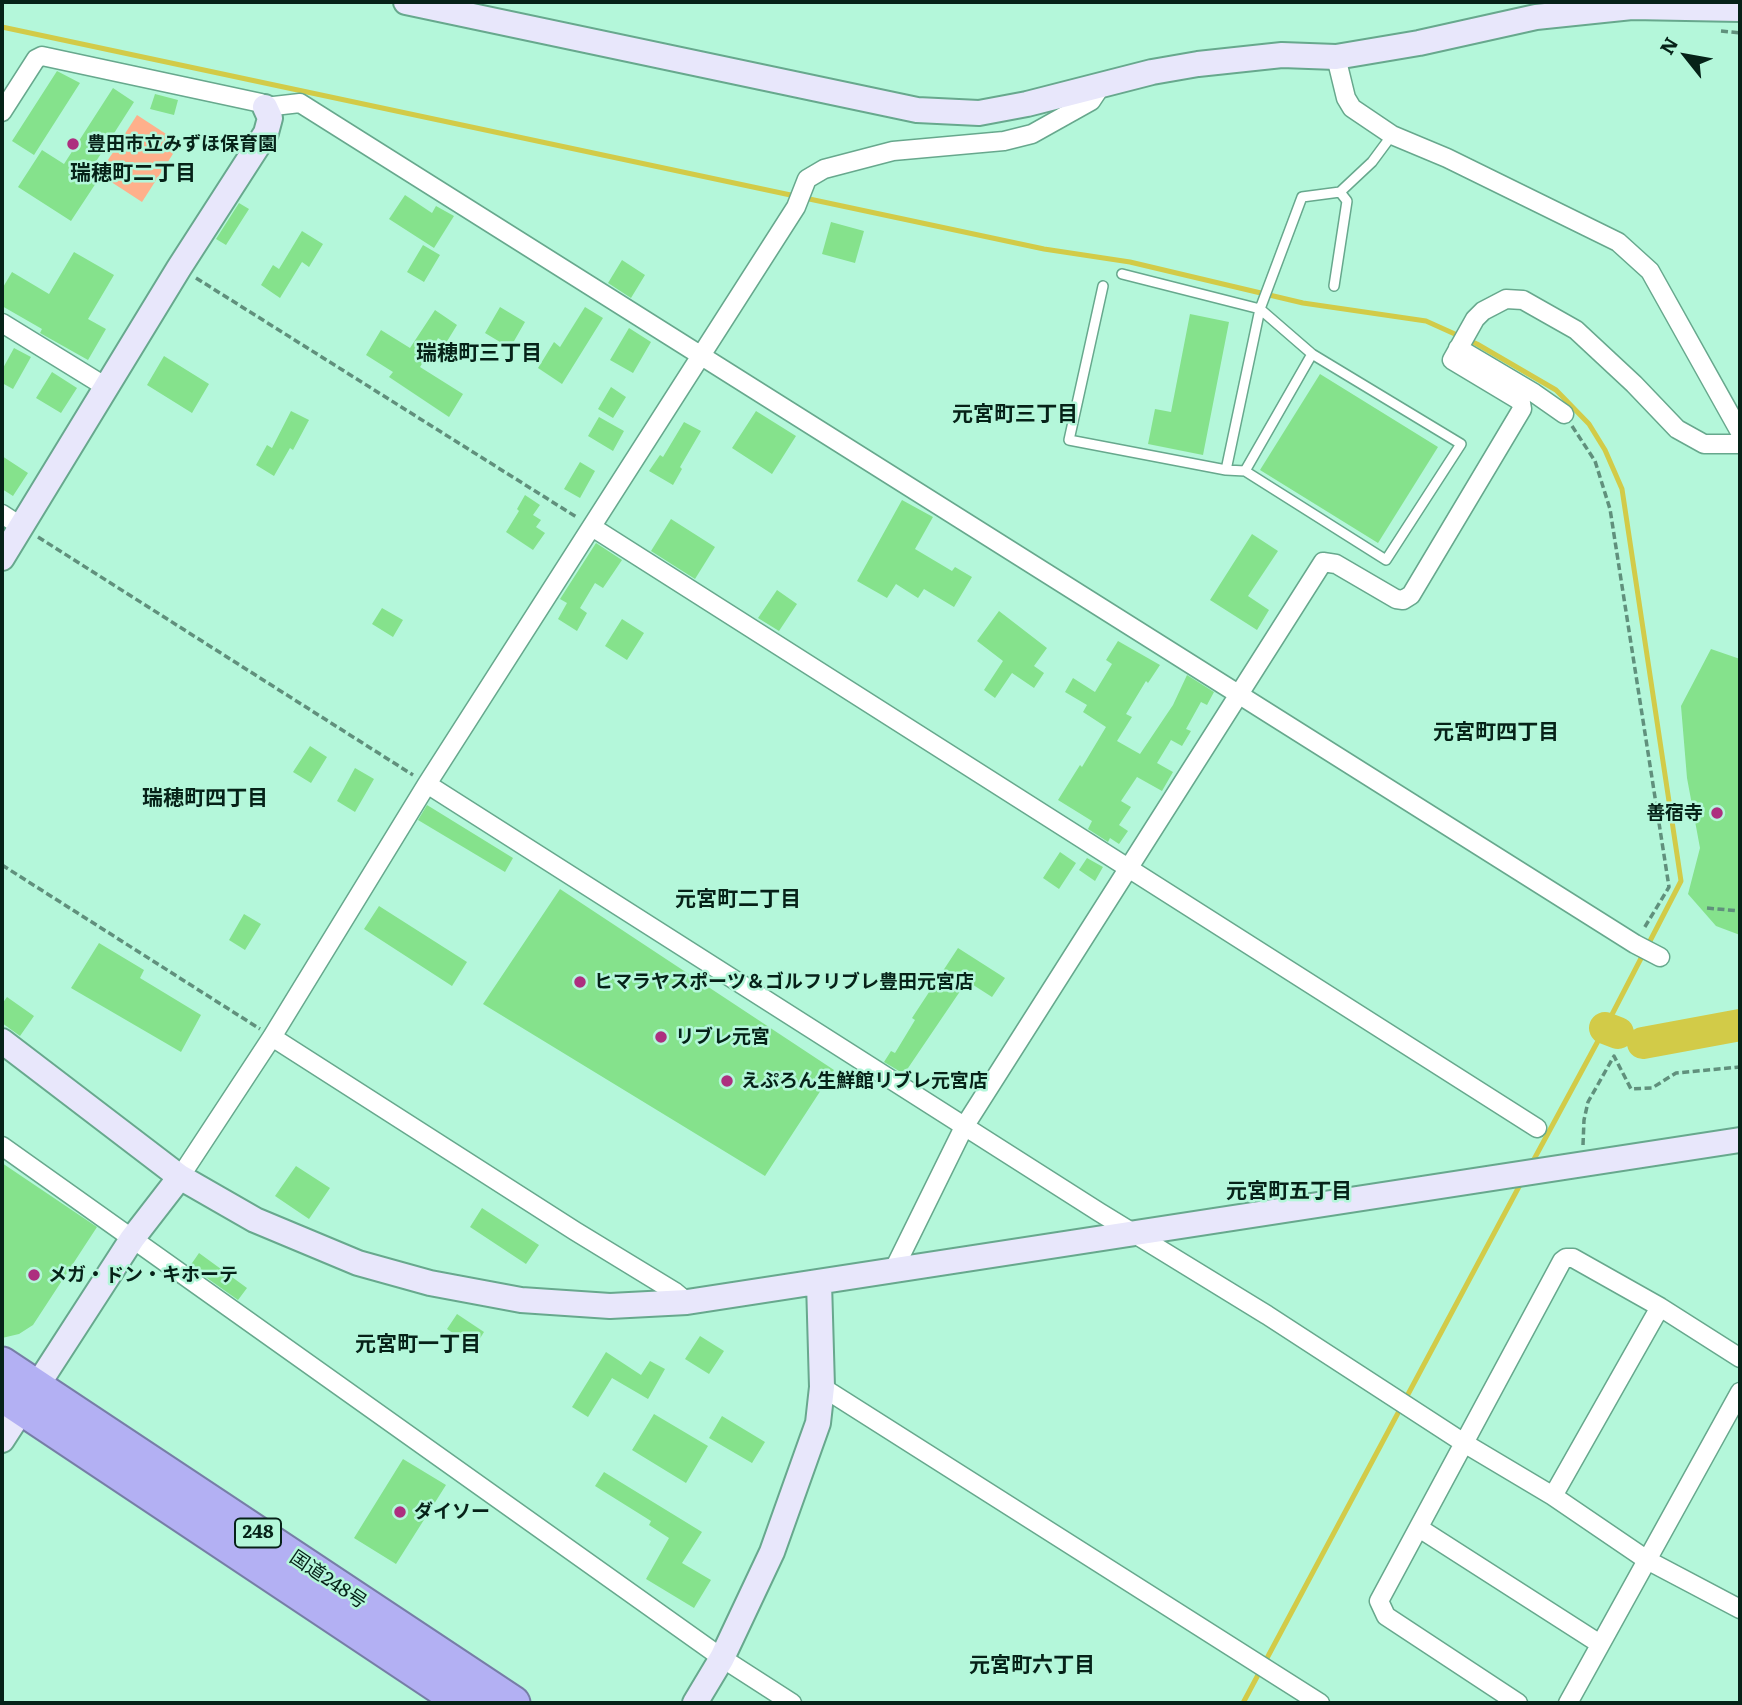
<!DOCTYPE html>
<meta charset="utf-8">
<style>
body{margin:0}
#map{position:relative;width:1742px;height:1705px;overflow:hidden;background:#b4f7da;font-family:Literata,serif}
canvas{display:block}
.frame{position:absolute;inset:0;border:4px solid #062218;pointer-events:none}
.north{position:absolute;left:1651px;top:21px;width:70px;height:70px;-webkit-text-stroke:5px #b4f7da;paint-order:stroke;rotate:301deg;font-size:19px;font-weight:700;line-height:28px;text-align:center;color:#062218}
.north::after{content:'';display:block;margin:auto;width:24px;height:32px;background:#062218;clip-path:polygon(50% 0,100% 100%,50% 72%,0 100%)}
</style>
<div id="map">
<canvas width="1742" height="1705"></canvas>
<div class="frame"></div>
<div class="north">N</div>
</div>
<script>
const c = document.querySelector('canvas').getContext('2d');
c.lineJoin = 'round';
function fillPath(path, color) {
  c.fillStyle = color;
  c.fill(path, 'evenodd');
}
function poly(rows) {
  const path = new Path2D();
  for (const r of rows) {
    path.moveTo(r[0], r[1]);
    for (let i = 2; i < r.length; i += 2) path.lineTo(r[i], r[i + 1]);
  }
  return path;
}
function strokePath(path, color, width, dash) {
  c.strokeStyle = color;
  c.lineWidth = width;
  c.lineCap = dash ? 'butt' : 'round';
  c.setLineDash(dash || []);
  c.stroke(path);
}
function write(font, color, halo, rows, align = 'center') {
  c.font = font + ' Literata,"Noto Sans JP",serif';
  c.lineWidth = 5;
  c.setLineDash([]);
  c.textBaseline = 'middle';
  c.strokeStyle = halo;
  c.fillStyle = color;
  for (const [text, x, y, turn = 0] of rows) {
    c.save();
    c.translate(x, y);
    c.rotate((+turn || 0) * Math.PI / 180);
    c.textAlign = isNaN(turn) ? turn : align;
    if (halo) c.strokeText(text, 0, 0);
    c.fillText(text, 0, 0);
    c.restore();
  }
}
fillPath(poly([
 [137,115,180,143,142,202,99,174]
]), '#feb08b');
strokePath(poly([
 [2,27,1044,249,1130,262,1303,303,1426,321,1477,344,1556,390,1589,424,1605,450,1622,489,1681,881,1605,1028,1532,1163],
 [1243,1703,1522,1181]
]), '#d2cb48', 5);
strokePath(poly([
 [1605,1028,1618,1033],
 [1643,1043,1740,1025]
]), '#d2cb48', 32);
fillPath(poly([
 [57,71,80,83,34,155,12,141],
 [113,88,134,102,86,177,96,183,71,221,18,187,42,150,64,164],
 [155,94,178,100,174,115,150,109],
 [405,195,432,213,436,206,454,216,434,248,389,219],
 [239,203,249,209,226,245,216,239],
 [831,222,864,231,855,263,822,254],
 [302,231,323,244,309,267,302,262,280,298,261,285,273,265,279,269],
 [423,245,440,255,424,282,407,272],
 [74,252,114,275,88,319,106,329,88,360,40,333,42,329,2,306,2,289,12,272,49,294],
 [622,260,645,275,631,298,608,283],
 [500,307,525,322,510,348,485,333],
 [585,307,603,318,562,384,538,368,554,342,560,347],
 [435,310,457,325,446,343,438,338,420,367,463,394,449,417,389,377,393,372,366,355,381,330,410,348],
 [1190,314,1229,322,1203,455,1148,444,1155,409,1171,412],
 [629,328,651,342,633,373,610,360],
 [14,348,31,357,13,389,2,383,2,370],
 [164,356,209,384,192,413,147,385],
 [52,372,77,388,61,413,36,398],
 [1320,374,1438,447,1378,543,1260,470],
 [611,387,626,397,613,418,598,409],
 [291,411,309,420,293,450,290,448,274,476,256,465,267,445,272,448],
 [756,411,796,436,772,474,732,448],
 [599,417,624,431,613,451,588,436],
 [684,422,701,431,680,467,682,469,673,485,649,471,660,455,663,457],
 [2,456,28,473,13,496,2,489],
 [580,462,595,471,580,498,564,489],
 [525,495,540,505,533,515,541,520,536,527,545,533,533,550,506,532,519,511,517,509],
 [902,500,933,517,915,549,952,571,955,567,972,577,954,607,924,589,918,598,896,584,887,598,857,581],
 [671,519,715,547,695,579,651,551],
 [1252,534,1278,551,1248,596,1269,610,1257,630,1210,600],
 [596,543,622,560,603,588,595,583,580,608,587,613,577,631,558,619,567,603,560,599],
 [777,590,797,604,779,631,758,618],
 [382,608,403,620,393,637,372,624],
 [999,611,1047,648,1034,666,1044,673,1034,688,1012,673,995,698,984,690,1003,661,977,641],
 [622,619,644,633,627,660,605,646],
 [1118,641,1160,665,1148,683,1146,681,1126,714,1132,717,1117,741,1140,754,1173,705,1187,675,1214,692,1207,705,1201,702,1186,729,1191,731,1182,746,1171,740,1157,763,1173,772,1162,791,1137,777,1121,801,1131,807,1119,825,1128,831,1119,844,1110,838,1108,842,1088,829,1092,821,1058,800,1080,765,1082,767,1106,727,1083,712,1087,705,1065,692,1073,678,1095,692,1112,664,1106,660],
 [1711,649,1740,659,1740,935,1716,926,1688,894,1700,848,1687,778,1681,706],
 [310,746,327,757,311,783,293,772],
 [355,768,374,779,355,812,337,801],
 [427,805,513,858,505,872,418,820],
 [1060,852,1076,863,1059,889,1043,878],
 [1087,858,1103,867,1095,881,1079,870],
 [560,889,834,1070,765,1176,483,1004],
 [379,906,467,962,452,986,364,929],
 [244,914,261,924,245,950,229,940],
 [99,943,144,970,140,978,201,1015,181,1052,71,988],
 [958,948,1005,978,992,997,967,981,904,1074,884,1062,891,1051,895,1053,915,1020,912,1018],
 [7,997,34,1016,20,1036,2,1023,2,1004],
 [2,1163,97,1227,33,1325,19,1334,2,1338],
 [296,1166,330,1188,309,1219,275,1196],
 [482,1208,539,1245,526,1264,470,1227],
 [199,1253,247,1288,238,1300,190,1266],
 [457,1314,484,1332,474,1348,447,1329],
 [700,1336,724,1351,709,1374,685,1359],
 [606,1352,641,1375,650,1361,665,1369,648,1399,612,1378,588,1417,572,1407],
 [654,1414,708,1446,686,1483,632,1450],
 [722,1416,765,1442,752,1463,709,1438],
 [403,1459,446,1485,396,1564,354,1538],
 [604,1472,702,1532,682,1563,711,1580,694,1608,646,1579,669,1538,649,1525,651,1521,595,1486]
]), '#85e28c');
const lane = poly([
 [1122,274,1260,309,1302,197,1340,192,1372,162,1392,135],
 [1103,286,1069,440,1226,470,1245,471,1386,560,1461,444,1312,354,1245,471],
 [1334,286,1347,201,1340,192],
 [1226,470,1260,309,1312,354]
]);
const street = poly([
 [1336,57,1346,98,1352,108,1392,135,1447,158,1618,242,1650,271,1740,432],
 [2,112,36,59,42,56,261,103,265,107,300,103,1635,944,1660,957],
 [2,323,106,387],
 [1458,348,1534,393,1564,414],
 [2,514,22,527],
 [592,527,1537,1128],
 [427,784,1099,1212,1267,1315,1464,1443,1553,1496,1647,1560,1740,1609],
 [272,1037,575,1231,675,1292,687,1302],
 [2,1146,722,1658,792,1703],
 [180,1177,272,1037,427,784,796,207,807,179,824,169,893,151,1004,141,1032,134,1091,101,1101,86],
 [894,1269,964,1127,1323,562,1336,564,1396,599,1403,600,1411,595,1522,409,1521,403,1517,399,1452,360,1475,319,1483,311,1506,299,1523,300,1576,330,1634,384,1677,429,1704,444,1740,444],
 [822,1387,1320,1703],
 [1553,1496,1660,1307],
 [1419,1528,1600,1644],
 [1518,1703,1386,1616,1379,1601,1562,1261,1566,1258,1573,1258,1660,1307,1740,1358],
 [1568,1703,1740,1392]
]);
const secondary = poly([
 [406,2,917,110,979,113,1027,104,1152,72,1198,64,1282,55,1336,57,1419,43,1536,17,1632,7,1740,9],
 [2,558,179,268,266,133,270,118,265,107],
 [2,1041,180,1177,255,1220,358,1263,430,1283,521,1300,610,1306,687,1302,1740,1140],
 [2,1440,132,1239,180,1177],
 [695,1703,722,1658,772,1552,818,1423,822,1387,819,1282]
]);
const highway = poly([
 [2,1364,513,1703],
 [2,1395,464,1703]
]);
strokePath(lane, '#67a88d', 12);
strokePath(street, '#67a88d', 21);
strokePath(secondary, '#67a88d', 28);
strokePath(highway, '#767ea6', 37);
strokePath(poly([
 [1721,31,1740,33],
 [196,278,578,518],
 [1572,426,1595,461,1610,509,1669,887,1643,930],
 [38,537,413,775],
 [2,865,260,1029],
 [1707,908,1740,911],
 [1583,1145,1584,1120,1588,1102,1614,1056,1631,1089,1652,1088,1676,1073,1740,1067]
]), '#60907c', 3.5, [7, 3.5]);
strokePath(lane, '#fff', 9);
strokePath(street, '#fff', 18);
strokePath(secondary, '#e8e7fb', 24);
strokePath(highway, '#b3b0f3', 33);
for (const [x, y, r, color] of [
 [73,144,7,"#ad2f7f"],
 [1717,813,7,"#ad2f7f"],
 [580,982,7,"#ad2f7f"],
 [661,1037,7,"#ad2f7f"],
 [727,1081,7,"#ad2f7f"],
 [34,1275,7,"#ad2f7f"],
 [400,1512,7,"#ad2f7f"]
]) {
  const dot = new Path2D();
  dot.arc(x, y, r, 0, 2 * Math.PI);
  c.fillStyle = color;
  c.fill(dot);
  strokePath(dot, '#b4f7da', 2.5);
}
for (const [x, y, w] of [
 [258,1533,46]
]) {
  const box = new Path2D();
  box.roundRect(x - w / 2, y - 14.5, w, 29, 5);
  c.fillStyle = '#b4f7da';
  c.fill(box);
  strokePath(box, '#062218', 2);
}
write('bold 18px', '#062218', null, [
 ["248",258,1533]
]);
write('bold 19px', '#062218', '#b4f7da', [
 ["豊田市立みずほ保育園",87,144],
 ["善宿寺",1703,813,"right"],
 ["ヒマラヤスポーツ＆ゴルフリブレ豊田元宮店",594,982],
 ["リブレ元宮",675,1037],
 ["えぷろん生鮮館リブレ元宮店",741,1081],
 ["メガ・ドン・キホーテ",48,1275],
 ["ダイソー",414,1512]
], 'left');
write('19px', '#062218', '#b4f7da', [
 ["国道248号",328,1580,34]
]);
write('bold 21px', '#062218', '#b4f7da', [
 ["瑞穂町二丁目",133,174],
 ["瑞穂町三丁目",479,354],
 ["元宮町三丁目",1015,415],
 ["元宮町四丁目",1496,733],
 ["瑞穂町四丁目",205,799],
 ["元宮町二丁目",738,900],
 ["元宮町五丁目",1289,1192],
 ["元宮町一丁目",418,1345],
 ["元宮町六丁目",1032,1666]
]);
</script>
